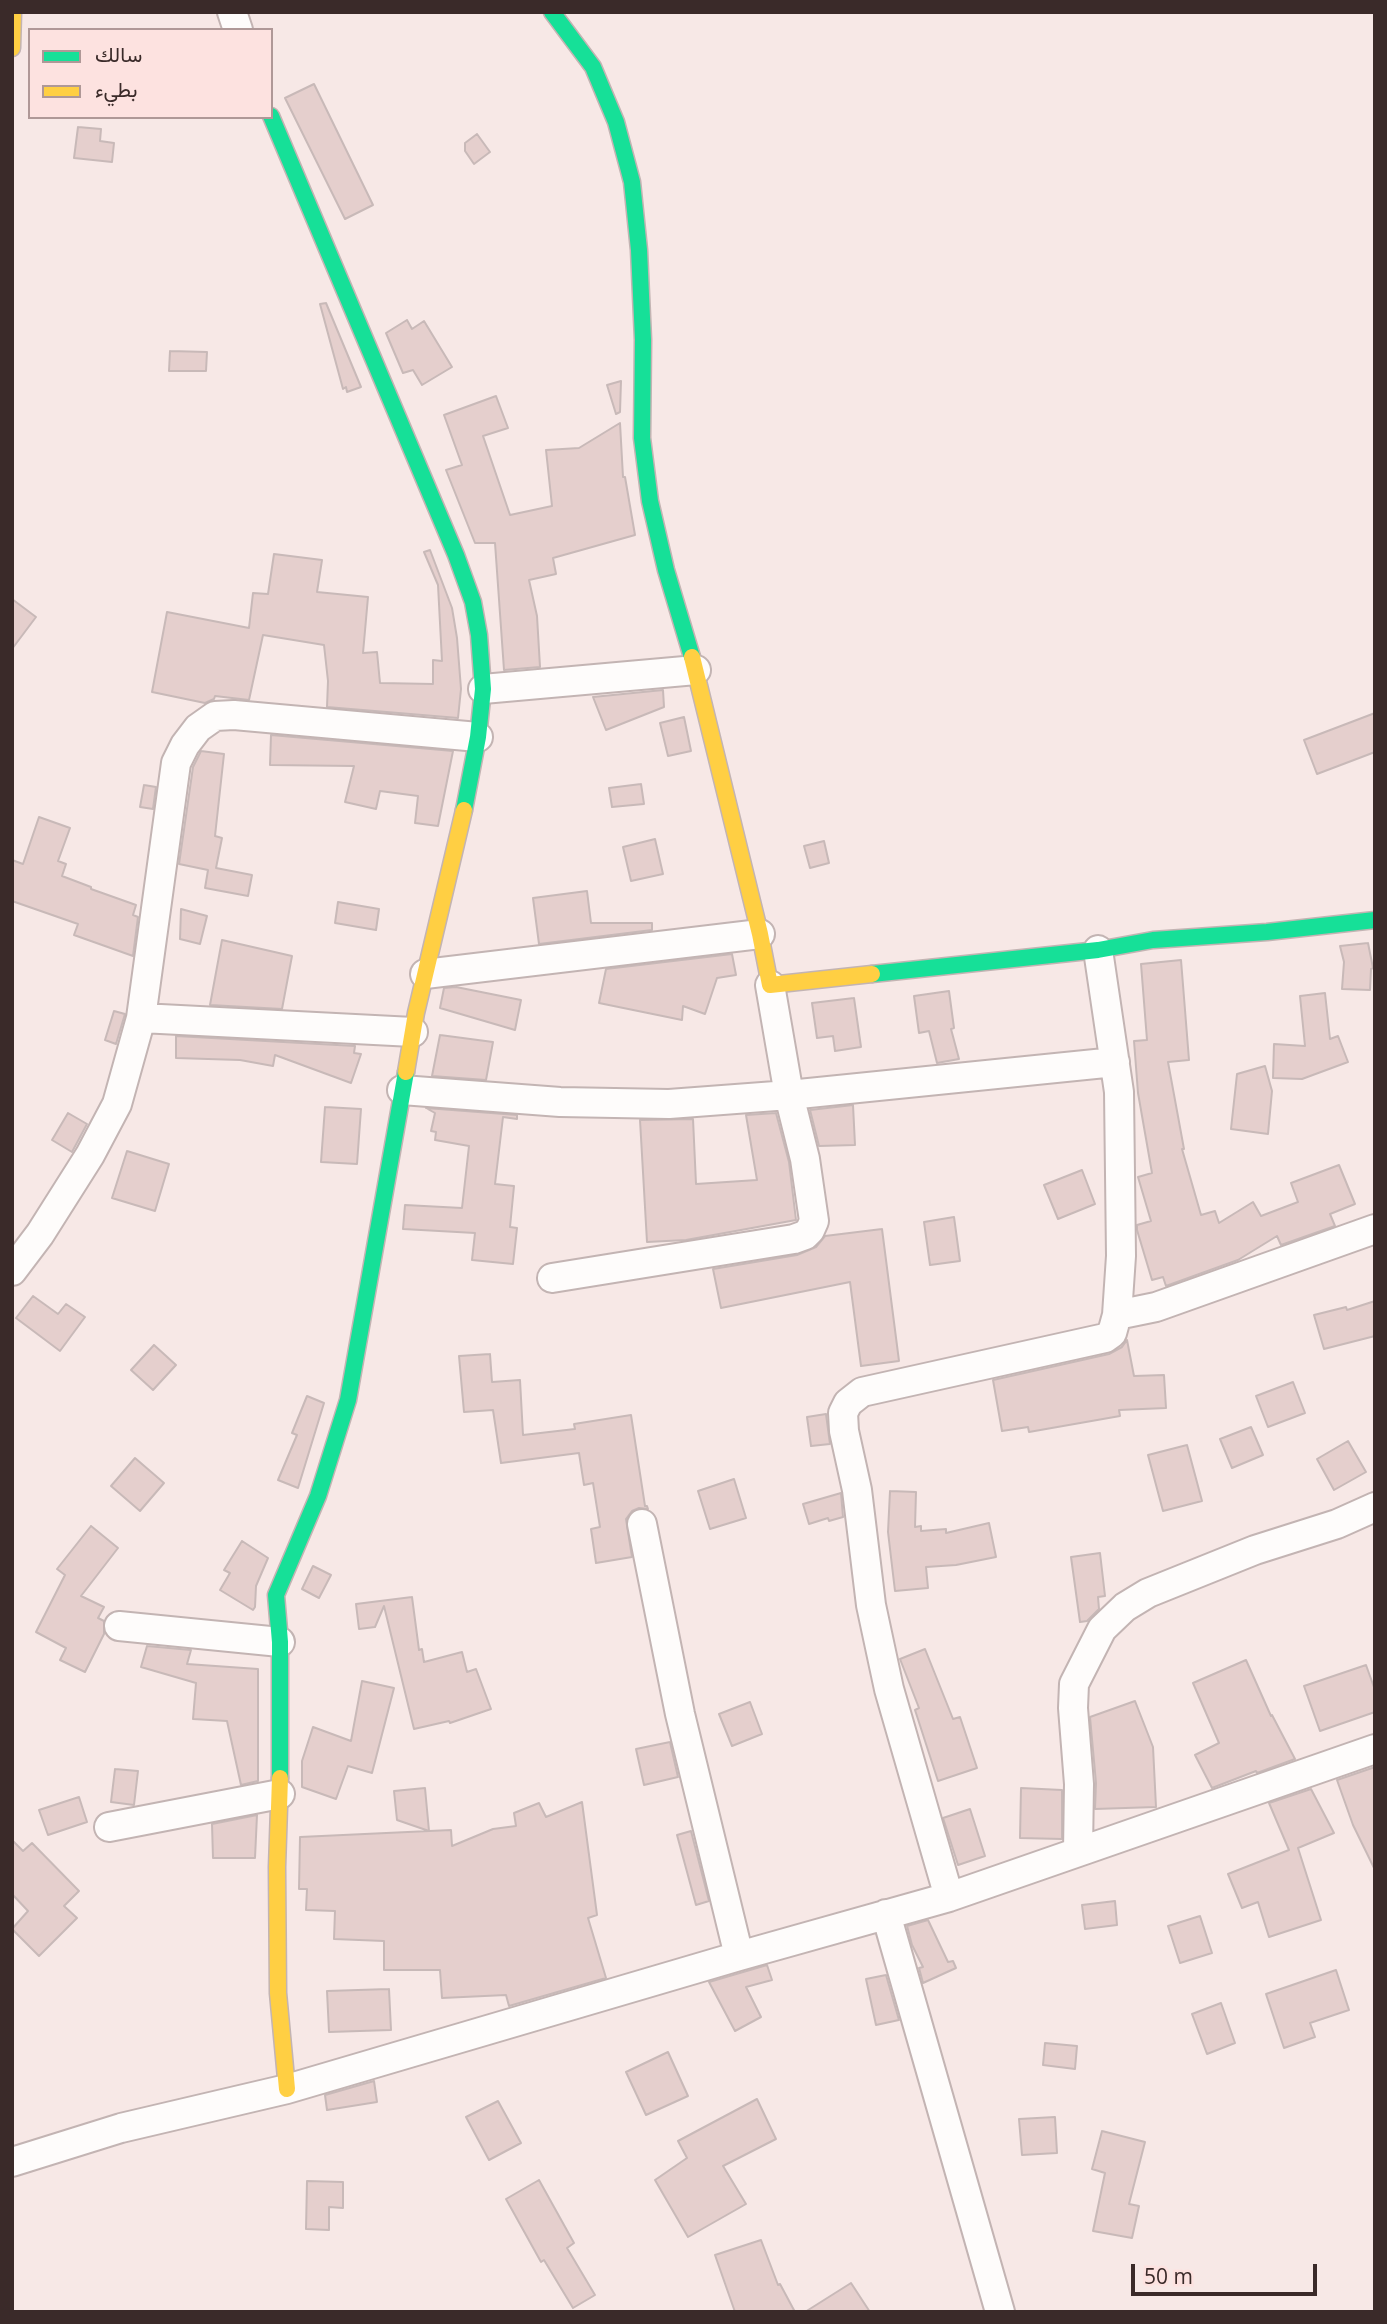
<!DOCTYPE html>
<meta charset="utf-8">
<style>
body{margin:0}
#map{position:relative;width:1387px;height:2324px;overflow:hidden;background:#f7e8e6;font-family:"Open Sans",Vazirmatn,sans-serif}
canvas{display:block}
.frame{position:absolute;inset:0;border:14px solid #3a2a29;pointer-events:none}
.legend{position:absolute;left:28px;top:28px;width:245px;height:91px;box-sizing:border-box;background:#fde2e0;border:2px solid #af9897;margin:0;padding:9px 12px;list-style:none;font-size:21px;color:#3a2a29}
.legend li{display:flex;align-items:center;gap:14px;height:35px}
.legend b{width:35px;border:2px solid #af9897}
.scale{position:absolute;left:1131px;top:2264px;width:186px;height:32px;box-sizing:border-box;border:4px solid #3a2a29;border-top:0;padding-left:9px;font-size:21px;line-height:24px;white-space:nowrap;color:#3a2a29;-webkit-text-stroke:5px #fde2e0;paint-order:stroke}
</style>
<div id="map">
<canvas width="1387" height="2324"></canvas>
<div class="frame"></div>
<ul class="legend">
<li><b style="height:9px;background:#16e098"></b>سالك</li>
<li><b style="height:9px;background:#ffcf43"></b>بطيء</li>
</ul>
<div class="scale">50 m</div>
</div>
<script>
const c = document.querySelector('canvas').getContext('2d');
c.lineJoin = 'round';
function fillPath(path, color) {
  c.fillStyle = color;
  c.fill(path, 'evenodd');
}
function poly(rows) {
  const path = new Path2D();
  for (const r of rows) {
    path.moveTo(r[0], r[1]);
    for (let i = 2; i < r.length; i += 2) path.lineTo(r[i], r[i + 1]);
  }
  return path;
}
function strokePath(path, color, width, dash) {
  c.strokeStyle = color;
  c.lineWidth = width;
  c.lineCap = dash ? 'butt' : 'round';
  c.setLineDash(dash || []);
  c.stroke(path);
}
const building = poly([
 [314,84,373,205,345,219,285,98,314,84],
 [78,127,101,129,100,141,114,143,112,162,74,158,78,127],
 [477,134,490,152,474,164,465,151,465,143,477,134],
 [326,303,361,387,347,392,346,387,343,389,320,304,326,303],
 [407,320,412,329,424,321,452,367,422,385,413,370,403,373,386,333,407,320],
 [170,351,207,352,206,371,169,371,170,351],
 [621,381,620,412,616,414,607,385,621,381],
 [496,396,508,428,483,436,510,515,552,506,546,450,579,448,620,423,623,477,625,477,635,535,553,558,556,574,529,580,537,616,540,667,504,670,495,543,475,543,446,470,462,465,444,415,496,396],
 [430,550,452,608,457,638,461,689,458,718,327,707,328,681,324,645,263,635,249,700,215,696,214,699,205,703,152,692,167,612,249,628,253,593,268,594,274,554,322,560,317,592,368,597,363,653,377,652,380,683,433,684,433,660,442,661,438,585,424,552,430,550],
 [12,599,36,617,12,649,12,599],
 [663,690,664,707,606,730,593,697,663,690],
 [1375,713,1375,752,1317,774,1304,740,1375,713],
 [684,717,691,751,668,756,660,723,684,717],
 [271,735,453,751,438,826,415,823,418,796,380,791,376,809,345,802,354,766,270,765,271,735],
 [201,751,224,754,215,836,222,838,216,868,252,875,248,896,205,888,208,870,179,864,193,767,201,751],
 [641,784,644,804,612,807,609,788,641,784],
 [144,785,156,787,153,809,140,807,144,785],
 [39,817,70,828,58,861,66,864,62,876,91,887,91,889,136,905,133,915,138,917,133,956,74,935,78,924,12,901,12,860,23,864,39,817],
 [655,839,663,874,631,881,623,847,655,839],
 [824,841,829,863,810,868,804,846,824,841],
 [587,891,591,923,652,923,652,930,539,944,533,898,587,891],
 [338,902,379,909,376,930,335,923,338,902],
 [181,909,207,916,200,944,180,939,181,909],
 [222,940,292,956,282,1009,210,1005,222,940],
 [1368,943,1373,968,1371,969,1370,990,1342,989,1344,962,1340,946,1368,943],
 [732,954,736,975,717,978,705,1014,683,1006,682,1020,599,1003,606,969,732,954],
 [1181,960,1189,1060,1168,1062,1184,1149,1182,1149,1201,1215,1215,1211,1219,1223,1253,1202,1261,1216,1298,1202,1291,1183,1339,1165,1355,1204,1330,1214,1335,1226,1281,1245,1277,1236,1238,1260,1166,1286,1163,1277,1152,1280,1137,1230,1137,1225,1151,1221,1138,1177,1152,1173,1138,1093,1134,1041,1147,1040,1141,964,1181,960],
 [456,987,521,1000,515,1030,440,1008,444,988,456,987],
 [949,991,954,1028,951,1029,959,1059,937,1063,929,1031,919,1033,914,996,949,991],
 [1325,993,1330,1039,1338,1036,1348,1062,1302,1079,1273,1078,1274,1044,1305,1046,1300,996,1325,993],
 [854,998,861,1047,835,1051,833,1036,817,1038,812,1003,854,998],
 [114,1011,125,1014,116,1044,105,1040,114,1011],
 [440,1035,493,1042,486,1080,432,1076,440,1035],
 [176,1036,355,1046,354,1053,361,1054,351,1083,275,1055,273,1066,240,1060,176,1058,176,1036],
 [1265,1066,1272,1091,1268,1134,1231,1129,1237,1074,1265,1066],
 [853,1105,855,1145,819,1146,810,1110,853,1105],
 [325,1107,361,1109,357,1164,321,1162,325,1107],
 [426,1108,517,1115,517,1119,503,1117,495,1184,514,1186,510,1227,517,1228,513,1264,472,1260,475,1233,403,1229,405,1205,462,1208,469,1146,435,1140,436,1132,431,1131,435,1113,426,1108],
 [68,1113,87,1124,72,1152,52,1140,68,1113],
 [776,1113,789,1162,796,1220,686,1240,647,1242,640,1120,693,1119,696,1184,757,1180,746,1115,776,1113],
 [127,1151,169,1164,155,1211,112,1198,127,1151],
 [1082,1170,1095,1204,1058,1219,1044,1185,1082,1170],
 [954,1217,960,1261,930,1265,924,1222,954,1217],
 [882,1229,899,1361,861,1366,850,1282,721,1308,713,1269,797,1255,816,1247,825,1236,882,1229],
 [33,1296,58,1314,66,1304,85,1317,60,1351,16,1318,33,1296],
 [1375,1301,1375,1336,1324,1349,1314,1315,1346,1307,1347,1310,1375,1301],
 [1127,1340,1134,1376,1164,1375,1166,1408,1119,1410,1120,1416,1029,1432,1028,1427,1002,1431,993,1380,1109,1354,1122,1347,1127,1340],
 [154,1345,176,1365,153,1390,131,1370,154,1345],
 [490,1354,492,1382,520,1380,523,1435,575,1429,574,1424,631,1415,645,1506,647,1506,648,1509,639,1508,632,1511,626,1519,632,1557,596,1563,591,1529,600,1527,593,1483,584,1485,579,1453,501,1463,493,1410,464,1412,459,1356,490,1354],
 [1293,1382,1305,1413,1268,1427,1256,1396,1293,1382],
 [307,1396,324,1403,298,1488,278,1480,297,1435,292,1433,307,1396],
 [826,1414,830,1444,811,1446,807,1417,826,1414],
 [1251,1427,1263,1455,1232,1468,1220,1439,1251,1427],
 [1348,1441,1366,1472,1334,1490,1317,1459,1348,1441],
 [1187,1445,1202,1501,1163,1511,1148,1455,1187,1445],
 [135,1458,164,1483,140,1511,111,1486,135,1458],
 [734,1479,746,1518,710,1529,698,1491,734,1479],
 [890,1491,916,1492,915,1527,921,1526,921,1531,946,1529,946,1533,989,1523,996,1557,956,1565,926,1567,928,1588,895,1591,888,1532,890,1491],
 [841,1493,843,1517,829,1521,828,1518,809,1524,803,1504,841,1493],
 [91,1526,118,1548,81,1596,104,1607,98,1618,104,1621,104,1634,85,1672,60,1660,66,1648,36,1632,65,1575,57,1569,91,1526],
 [242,1541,268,1558,256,1586,255,1607,253,1610,220,1590,230,1573,224,1570,242,1541],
 [1100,1553,1105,1596,1098,1597,1099,1609,1087,1621,1080,1622,1071,1557,1100,1553],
 [313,1566,331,1575,319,1598,302,1589,313,1566],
 [412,1597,419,1650,422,1649,424,1662,462,1652,467,1672,476,1669,491,1709,450,1723,449,1721,414,1729,384,1606,375,1627,359,1629,356,1604,412,1597],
 [147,1646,191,1650,187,1664,258,1669,258,1781,241,1785,227,1721,193,1719,196,1683,141,1667,147,1646],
 [925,1649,953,1719,960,1717,977,1768,938,1781,915,1710,919,1708,900,1659,925,1649],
 [1246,1660,1271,1716,1272,1715,1295,1759,1257,1773,1256,1771,1212,1788,1195,1755,1219,1743,1193,1683,1246,1660],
 [1366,1665,1375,1690,1375,1712,1320,1731,1304,1686,1366,1665],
 [362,1681,394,1688,372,1773,348,1766,336,1799,302,1787,302,1761,313,1727,351,1741,362,1681],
 [1135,1701,1153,1747,1156,1807,1095,1809,1096,1783,1090,1717,1135,1701],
 [750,1702,762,1734,732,1746,719,1714,750,1702],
 [670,1742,678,1777,644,1785,636,1749,670,1742],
 [1375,1767,1375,1870,1353,1825,1337,1780,1375,1767],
 [115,1769,138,1771,134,1805,111,1802,115,1769],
 [425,1788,429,1831,397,1820,394,1791,425,1788],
 [1021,1788,1062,1790,1062,1839,1020,1838,1021,1788],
 [1311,1789,1334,1833,1298,1848,1321,1920,1269,1937,1258,1902,1242,1908,1228,1874,1289,1850,1269,1803,1311,1789],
 [79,1797,87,1822,48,1835,39,1810,79,1797],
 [582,1802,597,1915,588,1918,606,1978,509,2006,506,1995,442,1998,440,1970,384,1970,384,1941,334,1939,335,1911,306,1910,307,1889,299,1889,300,1837,451,1830,452,1846,493,1829,516,1826,514,1813,539,1803,546,1817,582,1802],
 [970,1809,985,1856,958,1865,943,1818,970,1809],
 [257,1815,255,1858,213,1858,212,1824,257,1815],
 [691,1831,709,1901,696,1905,677,1835,691,1831],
 [12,1840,23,1851,32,1843,79,1891,64,1906,77,1918,39,1956,12,1929,28,1911,12,1894,12,1840],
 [1115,1901,1117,1925,1085,1929,1082,1905,1115,1901],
 [1200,1916,1212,1953,1180,1963,1168,1926,1200,1916],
 [928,1920,948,1962,953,1961,956,1968,923,1983,919,1968,923,1967,912,1945,907,1926,928,1920],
 [767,1965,772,1980,746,1987,761,2017,735,2031,709,1982,767,1965],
 [1336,1970,1349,2010,1310,2023,1315,2037,1284,2048,1266,1994,1336,1970],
 [886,1975,899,2020,876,2025,866,1979,886,1975],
 [389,1989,391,2030,329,2032,327,1991,389,1989],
 [1221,2003,1235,2043,1207,2054,1192,2014,1221,2003],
 [1045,2043,1077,2046,1075,2069,1043,2065,1045,2043],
 [668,2052,688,2096,646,2115,626,2072,668,2052],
 [374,2081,377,2102,327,2110,325,2095,374,2081],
 [757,2099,776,2139,723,2166,746,2204,688,2237,655,2180,687,2158,678,2141,757,2099],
 [498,2101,521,2143,489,2160,466,2117,498,2101],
 [1055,2117,1057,2153,1022,2155,1019,2119,1055,2117],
 [1102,2131,1145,2142,1129,2204,1139,2206,1132,2238,1093,2231,1105,2173,1092,2169,1102,2131],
 [539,2180,574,2243,567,2248,595,2295,573,2308,544,2260,541,2262,506,2199,539,2180],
 [307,2181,343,2182,343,2208,329,2207,329,2230,306,2229,307,2181],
 [761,2240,778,2285,780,2284,795,2312,735,2312,715,2255,761,2240],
 [851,2283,870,2312,805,2312,851,2283]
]);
fillPath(building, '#e5cfcd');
strokePath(building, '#c8b9b8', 2);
const street = poly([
 [232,12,238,30],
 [483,689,696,670],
 [425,974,760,934],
 [141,1018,413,1032],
 [402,1090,560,1102,669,1104,789,1095,1115,1062],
 [12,1271,40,1234,90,1155,117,1104,141,1018,176,763,185,745,198,728,215,716,234,715,478,737],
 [552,1278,794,1239,805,1235,810,1230,814,1221,805,1159,789,1095,770,985],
 [1117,1315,1156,1307,1375,1229],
 [642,1524,680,1714,739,1956],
 [119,1626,280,1642],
 [109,1827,280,1794],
 [1078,1851,1079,1784,1073,1708,1074,1684,1102,1629,1125,1607,1148,1593,1255,1550,1337,1524,1375,1507],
 [949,1897,889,1689,871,1605,857,1490,844,1431,843,1413,848,1403,862,1392,1105,1338,1112,1333,1117,1315,1121,1256,1119,1092,1098,950],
 [886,1914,1000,2312],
 [12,2162,121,2128,287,2089,739,1956,949,1897,1375,1749]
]);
const fast = poly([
 [552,12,593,67,616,122,632,182,639,250,643,340,642,438,650,501,666,570,692,657],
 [271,116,456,555,473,602,479,635,483,689,478,737,464,810],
 [872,974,1098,950,1153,940,1267,932,1375,920],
 [280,1778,280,1642,276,1595,318,1496,348,1400,406,1072]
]);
const slow = poly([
 [12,48,13,12],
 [692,657,760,934,770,985,872,974],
 [406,1072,416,1013,464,810],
 [280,1778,277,1867,278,1993,287,2089]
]);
strokePath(street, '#c3b4b3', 32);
strokePath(fast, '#c3b4b3', 19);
strokePath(slow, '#c3b4b3', 19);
strokePath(street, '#fefcfb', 28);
strokePath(fast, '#16e098', 16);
strokePath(slow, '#ffcf43', 16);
</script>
